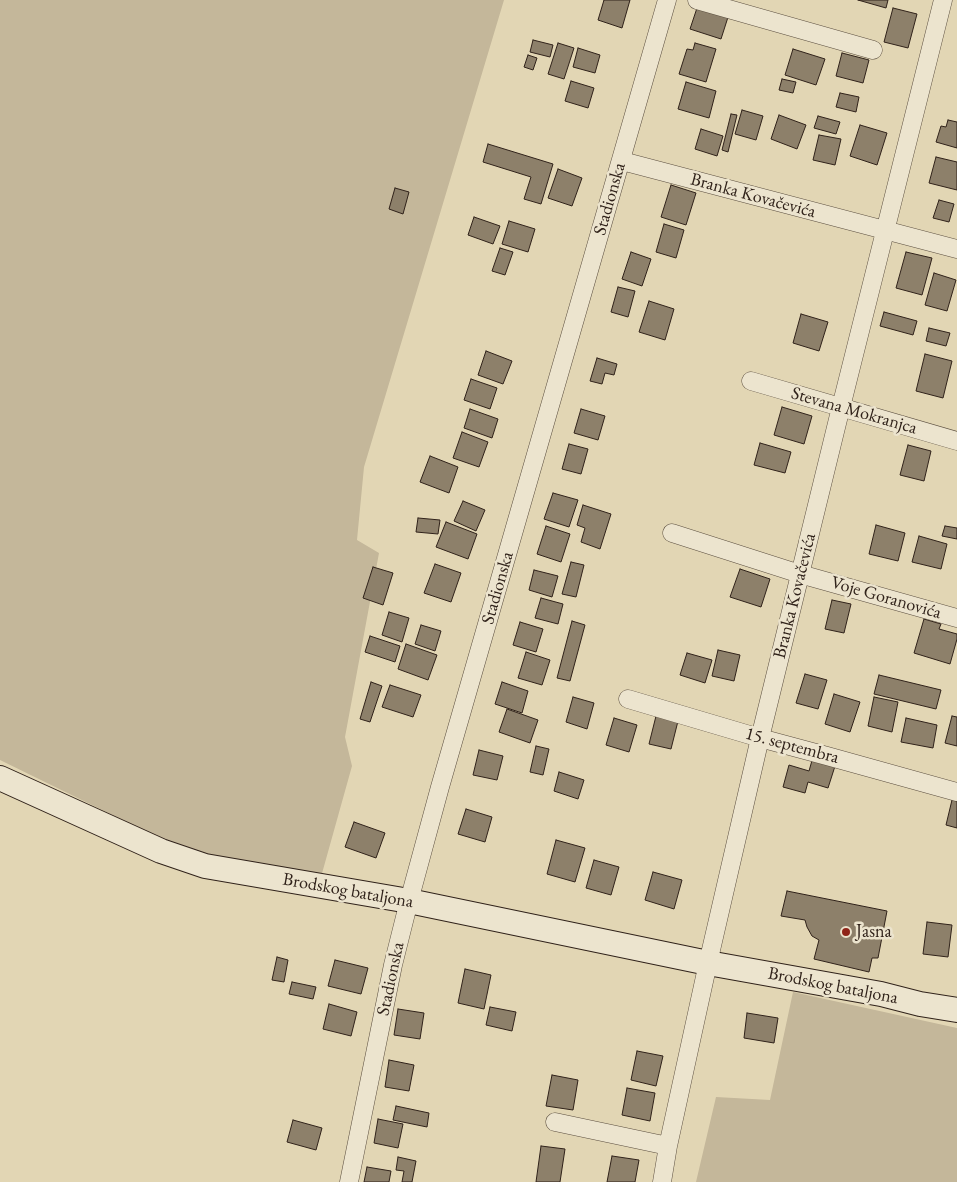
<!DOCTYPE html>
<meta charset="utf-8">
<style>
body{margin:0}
canvas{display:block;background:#e2d6b4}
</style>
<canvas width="957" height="1182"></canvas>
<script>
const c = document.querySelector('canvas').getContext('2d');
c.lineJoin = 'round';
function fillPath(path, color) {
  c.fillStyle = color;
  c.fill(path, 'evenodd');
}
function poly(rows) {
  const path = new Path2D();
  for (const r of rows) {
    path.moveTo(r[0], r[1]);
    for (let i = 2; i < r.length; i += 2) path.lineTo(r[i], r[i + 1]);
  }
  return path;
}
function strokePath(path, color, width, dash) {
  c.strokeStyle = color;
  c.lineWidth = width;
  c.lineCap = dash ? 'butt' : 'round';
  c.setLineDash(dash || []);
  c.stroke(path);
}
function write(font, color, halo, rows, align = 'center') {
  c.font = font + ' "EB Garamond",serif';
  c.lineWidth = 5;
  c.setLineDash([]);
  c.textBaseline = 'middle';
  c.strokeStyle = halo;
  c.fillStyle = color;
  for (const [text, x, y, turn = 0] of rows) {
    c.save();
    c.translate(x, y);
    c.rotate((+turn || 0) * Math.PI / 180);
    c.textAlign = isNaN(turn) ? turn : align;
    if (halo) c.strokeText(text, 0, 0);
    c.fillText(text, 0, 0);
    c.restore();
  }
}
fillPath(poly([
 [0,0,504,0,364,467,357,540,379,553,345,737,352,766,321,877,247,865,182,849,0,760],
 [793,992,957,1028,957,1182,696,1182,716,1097,770,1100]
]), '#c4b79a');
const building = poly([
 [604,0,630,0,622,28,598,20,604,0],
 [858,0,888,0,886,8,858,0],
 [698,5,729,14,721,39,690,29,698,5],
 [893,8,917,14,908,48,884,42,893,8],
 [533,40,553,45,550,57,530,52,533,40],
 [558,43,574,48,564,79,548,74,558,43],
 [695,43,716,49,706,82,679,74,687,49,693,50,695,43],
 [578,48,600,55,595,73,573,67,578,48],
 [793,49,825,59,816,85,785,75,793,49],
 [842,53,869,60,863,83,836,76,842,53],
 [528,55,537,58,533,70,524,67,528,55],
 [782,79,796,82,793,93,779,90,782,79],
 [571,81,594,88,588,108,565,101,571,81],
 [686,82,716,91,709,118,678,109,686,82],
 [840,93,859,97,856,112,836,107,840,93],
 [742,110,763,116,756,140,735,134,742,110],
 [731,114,737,115,728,152,722,150,731,114],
 [779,115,806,125,797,149,771,139,779,115],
 [818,116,840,122,836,134,814,128,818,116],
 [948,120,957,122,957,148,936,142,941,126,946,127,948,120],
 [860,125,887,133,877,165,850,156,860,125],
 [701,129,723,136,717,156,695,149,701,129],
 [819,135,841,139,835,165,813,160,819,135],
 [488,144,553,164,541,204,524,199,531,177,483,162,488,144],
 [936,157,957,162,957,190,929,183,936,157],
 [558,169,582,178,572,206,548,198,558,169],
 [671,185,696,193,686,225,661,217,671,185],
 [395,188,409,192,403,214,389,209,395,188],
 [939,200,954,204,949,222,933,218,939,200],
 [474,217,500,226,493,244,468,235,474,217],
 [509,221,535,229,528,252,502,244,509,221],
 [664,224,684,230,676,258,656,252,664,224],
 [500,248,513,252,505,275,492,271,500,248],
 [631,252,651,259,642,286,622,279,631,252],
 [906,252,932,258,922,295,896,288,906,252],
 [934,273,956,280,947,311,925,305,934,273],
 [618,287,635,291,628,317,611,312,618,287],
 [649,301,674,309,665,340,639,332,649,301],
 [884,312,917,321,913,335,880,326,884,312],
 [801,314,828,322,819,351,793,343,801,314],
 [929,328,950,333,946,346,926,341,929,328],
 [486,351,512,361,503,384,478,375,486,351],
 [925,354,952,361,943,398,916,391,925,354],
 [597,358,617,364,614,375,605,373,602,384,590,381,597,358],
 [471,379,497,388,490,409,464,400,471,379],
 [782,407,812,416,804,444,774,435,782,407],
 [470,409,498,419,492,438,464,428,470,409],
 [581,409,605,416,598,440,574,433,581,409],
 [462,432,488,442,479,467,453,458,462,432],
 [760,443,791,452,785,473,754,465,760,443],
 [569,444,588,449,581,474,562,469,569,444],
 [908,445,931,451,924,481,900,475,908,445],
 [430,456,458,467,449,493,420,482,430,456],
 [553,493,578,500,569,527,544,519,553,493],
 [463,501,485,510,476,531,454,521,463,501],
 [583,505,611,514,600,549,581,542,585,528,577,525,583,505],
 [418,518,440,520,438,534,416,532,418,518],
 [446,522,477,534,468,559,436,547,446,522],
 [876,525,905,533,898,561,869,554,876,525],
 [546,526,570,534,561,562,537,554,546,526],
 [945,526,957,528,957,539,942,536,945,526],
 [919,536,947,544,941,569,912,562,919,536],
 [571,562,584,565,576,597,562,594,571,562],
 [435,564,461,573,451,602,424,593,435,564],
 [373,567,393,573,383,605,363,598,373,567],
 [740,569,770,579,761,607,730,597,740,569],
 [534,570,558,576,552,597,529,590,534,570],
 [541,598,563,604,558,624,535,618,541,598],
 [832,600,851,604,844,633,825,629,832,600],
 [389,612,409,618,402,642,382,635,389,612],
 [924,619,941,624,939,629,957,634,957,639,950,664,914,653,924,619],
 [572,621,585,625,570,681,557,678,572,621],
 [520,622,543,629,536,652,513,645,520,622],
 [421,625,441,631,435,651,415,644,421,625],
 [370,636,400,646,395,662,365,652,370,636],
 [406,644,437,655,428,680,398,669,406,644],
 [718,650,740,655,734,681,712,676,718,650],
 [526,652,550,660,542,685,518,678,526,652],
 [687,653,712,660,705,683,680,675,687,653],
 [805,674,827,680,818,709,796,703,805,674],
 [879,675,941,690,936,709,874,694,879,675],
 [371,682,382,686,370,722,360,719,371,682],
 [502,682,528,691,522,713,495,704,502,682],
 [390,685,421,695,413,717,382,707,390,685],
 [834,694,860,702,850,732,825,724,834,694],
 [573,697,594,703,587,729,566,722,573,697],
 [874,697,898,702,892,732,868,726,874,697],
 [507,709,538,720,530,743,499,732,507,709],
 [656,716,678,721,671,749,649,744,656,716],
 [952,716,957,717,957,746,945,743,952,716],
 [614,718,637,725,629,752,606,745,614,718],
 [906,718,937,725,933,748,901,742,906,718],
 [536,746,549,749,543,775,530,772,536,746],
 [479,750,503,756,497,780,473,775,479,750],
 [813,757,836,763,828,788,808,782,805,793,783,787,789,765,809,771,813,757],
 [559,772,584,780,578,799,554,791,559,772],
 [952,800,957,801,957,828,946,825,952,800],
 [466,809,492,817,485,842,458,834,466,809],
 [354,822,385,833,376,858,345,847,354,822],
 [556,840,585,848,575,882,547,874,556,840],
 [594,860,619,867,611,895,586,888,594,860],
 [653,872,682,880,674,909,645,900,653,872],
 [787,891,887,911,878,958,872,958,869,972,814,959,819,940,812,936,807,927,805,920,781,916,787,891],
 [927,922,952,925,948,957,923,954,927,922],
 [277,957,288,960,284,982,272,980,277,957],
 [335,960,368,968,361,994,328,986,335,960],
 [465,969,491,975,484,1009,458,1003,465,969],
 [292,982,316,987,313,999,289,994,292,982],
 [329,1004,357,1012,351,1036,323,1029,329,1004],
 [490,1007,516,1012,512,1031,486,1025,490,1007],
 [398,1009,424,1013,420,1039,394,1035,398,1009],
 [747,1013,778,1018,774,1043,744,1038,747,1013],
 [637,1051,663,1056,656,1086,631,1080,637,1051],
 [389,1060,414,1065,409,1091,385,1087,389,1060],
 [552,1075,578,1080,573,1110,546,1106,552,1075],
 [627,1088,655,1093,650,1121,622,1115,627,1088],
 [396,1106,429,1113,427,1127,393,1120,396,1106],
 [378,1119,403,1124,398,1148,374,1143,378,1119],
 [293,1120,322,1128,316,1150,287,1142,293,1120],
 [541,1146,565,1149,560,1182,536,1182,541,1146],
 [612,1156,639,1160,635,1182,607,1182,612,1156],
 [398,1157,416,1161,412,1182,402,1182,404,1171,396,1170,398,1157],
 [367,1167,391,1171,389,1182,364,1182,367,1167]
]);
fillPath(building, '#8d806a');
strokePath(building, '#30221a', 1);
const street = poly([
 [697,0,873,50],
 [622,161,957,249],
 [751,381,957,441],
 [672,533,800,574,957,618],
 [628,699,760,738,827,756,957,792],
 [555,1122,668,1146],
 [349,1182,393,965,409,901,440,787,667,0],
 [662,1182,668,1146,708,963,760,738,841,407,943,0]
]);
const secondary = poly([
 [0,778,161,851,205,866,409,901,708,963,881,994,920,1004,957,1010]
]);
strokePath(street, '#5c4f40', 19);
strokePath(secondary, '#30221a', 26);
strokePath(street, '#ece4ce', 18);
strokePath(secondary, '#ece4ce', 24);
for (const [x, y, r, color] of [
 [846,932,5,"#8f2418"]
]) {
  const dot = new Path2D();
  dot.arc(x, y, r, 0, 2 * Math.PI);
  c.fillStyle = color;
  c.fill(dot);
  strokePath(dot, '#ece4ce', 2);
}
write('18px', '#30221a', '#ece4ce', [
 ["Branka Kovačevića",753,196,15],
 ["Stadionska",610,199,-74],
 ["Stevana Mokranjca",854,411,16],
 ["Stadionska",498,588,-74],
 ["Branka Kovačevića",795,596,-76],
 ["Voje Goranovića",886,598,16],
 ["15. septembra",792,746,15],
 ["Brodskog bataljona",348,891,10],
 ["Stadionska",391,979,-78],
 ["Brodskog bataljona",833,986,11]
]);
write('18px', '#30221a', '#ece4ce', [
 ["Jasna",856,932]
], 'left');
</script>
